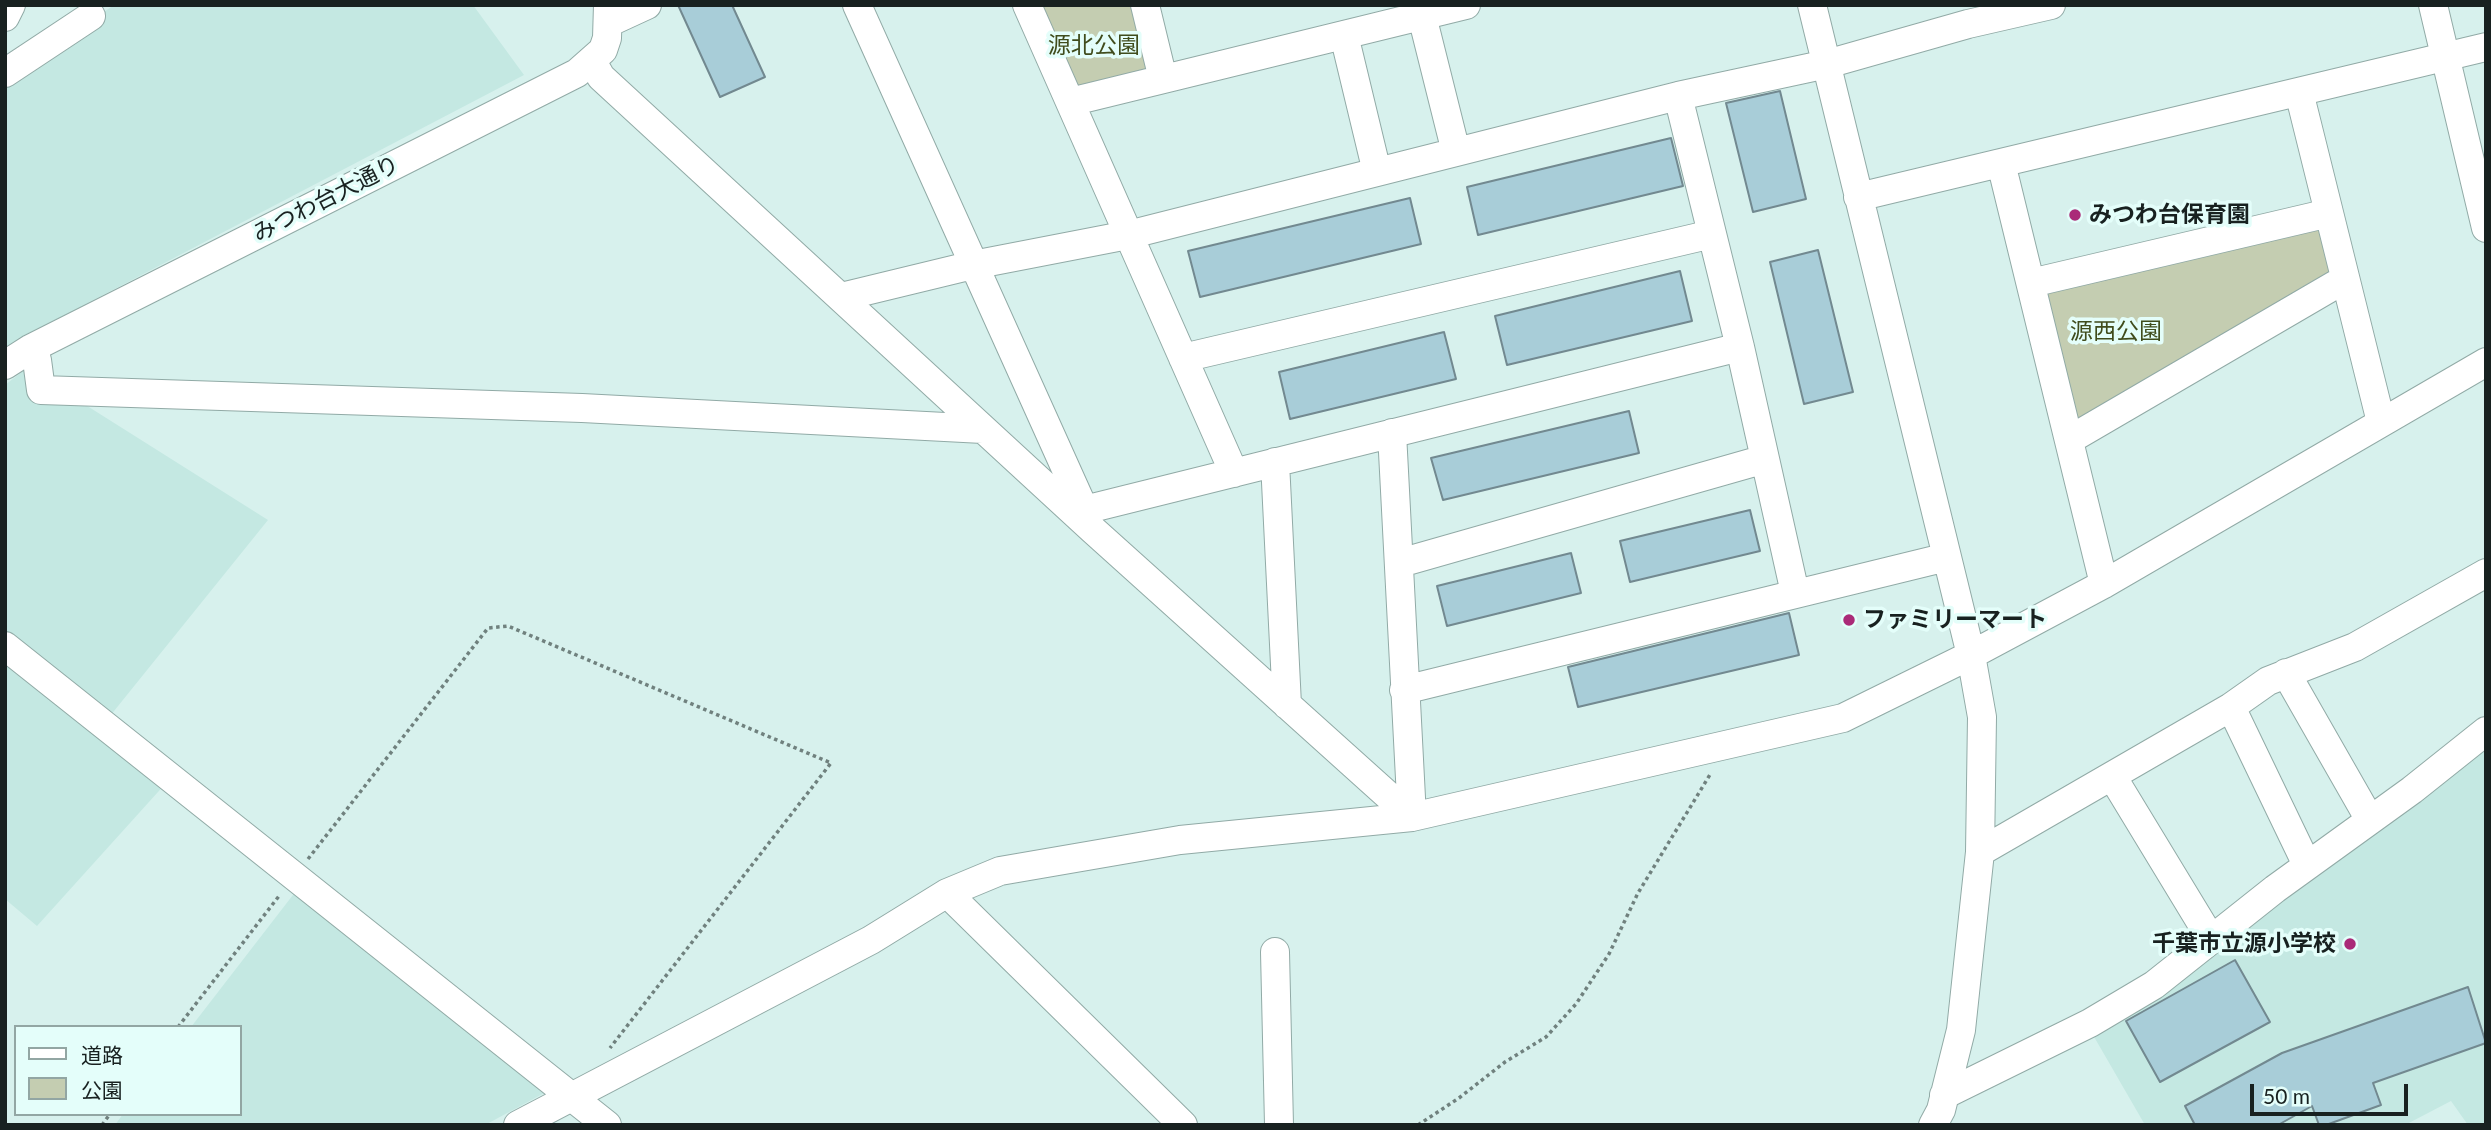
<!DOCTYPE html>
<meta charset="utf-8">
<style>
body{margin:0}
#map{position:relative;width:2491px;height:1130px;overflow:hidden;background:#d7f1ed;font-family:Lato,"Noto Sans JP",sans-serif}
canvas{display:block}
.frame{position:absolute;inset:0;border:7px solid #182120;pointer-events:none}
.legend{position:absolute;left:14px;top:1025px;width:228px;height:91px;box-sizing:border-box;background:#e4fefa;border:2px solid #92a6a3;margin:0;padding:9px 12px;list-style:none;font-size:21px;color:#182120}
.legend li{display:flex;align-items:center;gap:14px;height:35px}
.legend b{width:35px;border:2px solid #92a6a3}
.scale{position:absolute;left:2250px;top:1084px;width:158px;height:32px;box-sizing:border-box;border:4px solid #182120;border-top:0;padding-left:9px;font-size:21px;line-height:24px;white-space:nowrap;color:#182120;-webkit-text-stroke:5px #e4fefa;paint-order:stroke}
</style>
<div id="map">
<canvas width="2491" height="1130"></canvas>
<div class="frame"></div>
<ul class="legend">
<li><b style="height:9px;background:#fff"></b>道路</li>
<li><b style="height:19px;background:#c4cdb1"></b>公園</li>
</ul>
<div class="scale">50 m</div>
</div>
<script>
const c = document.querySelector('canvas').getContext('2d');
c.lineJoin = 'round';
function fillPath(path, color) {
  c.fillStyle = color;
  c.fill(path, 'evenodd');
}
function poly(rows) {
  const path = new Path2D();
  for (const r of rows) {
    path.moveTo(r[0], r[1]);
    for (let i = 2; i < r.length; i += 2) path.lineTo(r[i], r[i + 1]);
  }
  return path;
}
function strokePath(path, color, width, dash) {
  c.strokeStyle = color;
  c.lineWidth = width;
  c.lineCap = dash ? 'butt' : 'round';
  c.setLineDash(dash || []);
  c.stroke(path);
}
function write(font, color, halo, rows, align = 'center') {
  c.font = font + ' Lato,"Noto Sans JP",sans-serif';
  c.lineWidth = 7;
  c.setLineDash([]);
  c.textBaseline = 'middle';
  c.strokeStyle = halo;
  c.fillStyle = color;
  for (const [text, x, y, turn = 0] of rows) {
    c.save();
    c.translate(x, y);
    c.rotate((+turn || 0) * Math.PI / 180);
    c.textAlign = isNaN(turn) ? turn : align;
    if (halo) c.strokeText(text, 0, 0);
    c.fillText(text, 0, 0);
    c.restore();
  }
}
fillPath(poly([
 [114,5,473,5,524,75,19,339,5,350,5,80],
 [27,368,268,520,110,716,5,632,5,385],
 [12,659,167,782,37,926,5,899,5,666],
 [2486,745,2486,1125,2468,1125,2451,1101,2405,1125,2145,1125,2093,1035],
 [296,891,548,1091,485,1125,115,1125,123,1114,240,1114,240,1027,191,1027]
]), '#c4e8e2');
fillPath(poly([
 [1032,5,1136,5,1154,74,1075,92],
 [2314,222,2328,229,2334,273,2074,425,2041,290]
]), '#c4cdb1');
const building = poly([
 [678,5,732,5,765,77,720,97,678,5],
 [1780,91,1806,199,1753,212,1726,103,1780,91],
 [1671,138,1683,186,1478,235,1467,187,1671,138],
 [1410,198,1421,244,1200,297,1188,251,1410,198],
 [1818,250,1853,392,1804,404,1770,262,1818,250],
 [1680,271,1692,321,1507,365,1495,316,1680,271],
 [1444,332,1456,379,1290,419,1279,372,1444,332],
 [1629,411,1639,453,1443,500,1431,458,1629,411],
 [1750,510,1760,551,1630,582,1620,541,1750,510],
 [1571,553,1581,593,1447,626,1437,586,1571,553],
 [1789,613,1799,655,1578,707,1568,667,1789,613],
 [2235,960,2270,1022,2160,1082,2126,1021,2235,960],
 [2468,987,2486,1043,2373,1083,2381,1105,2326,1125,2319,1125,2312,1106,2278,1125,2195,1125,2185,1106,2282,1053,2468,987]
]);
fillPath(building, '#a8cdd8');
strokePath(building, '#728990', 2);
const minor = poly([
 [857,5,1088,518],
 [1027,5,1234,473],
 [1145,5,1163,79],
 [1812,5,1971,655,1982,717,1980,852,1961,1030,1941,1110,1933,1125],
 [2433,5,2486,228],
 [1422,16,1456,152],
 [5,17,11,5],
 [608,23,647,5],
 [1344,35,1377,172],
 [592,61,601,77,1093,530,1412,817],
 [5,73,91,16],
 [2299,92,2381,422],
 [1678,96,1740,347,1795,593],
 [1070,102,1466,5],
 [2001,163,2104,584],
 [1858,197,2486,47],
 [2031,283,2329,213],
 [841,297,973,265,1128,235,1678,96,1827,64,1968,24,2051,5],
 [30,349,37,360,41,390,582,408,983,429],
 [1183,358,1712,234],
 [5,365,30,349,577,73,603,50,607,38,608,5],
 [1392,433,1412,817],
 [2069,440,2345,279],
 [1275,462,1287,705],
 [1084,510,1740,347],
 [1400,563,1765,459],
 [5,646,607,1125],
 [2286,673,2370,820],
 [1404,690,1947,557],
 [2231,707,2307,865],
 [2112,776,2211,939],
 [1980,852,2231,707,2268,681,2355,647,2486,573],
 [947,893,1183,1125],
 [1275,952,1279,1125],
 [1944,1095,2090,1023,2154,985,2275,889,2412,790,2486,731],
 [518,1125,871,940,947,893,1000,871,1180,840,1412,817,1843,718,1971,655,2104,584,2486,362]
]);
strokePath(minor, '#91aaa6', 30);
strokePath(poly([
 [308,859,488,628,508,626,831,763,610,1048],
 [178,1027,279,896],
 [102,1125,110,1114],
 [1418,1125,1459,1098,1505,1062,1546,1037,1576,1004,1609,954,1638,893,1711,773]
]), '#70817e', 3.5, [3.5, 3.5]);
strokePath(minor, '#fff', 28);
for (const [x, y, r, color] of [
 [2075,215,7,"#aa2a78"],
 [1849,620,7,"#aa2a78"],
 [2350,944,7,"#aa2a78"]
]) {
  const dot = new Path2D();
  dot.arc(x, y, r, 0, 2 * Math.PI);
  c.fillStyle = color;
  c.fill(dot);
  strokePath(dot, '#e4fefa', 2.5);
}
write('23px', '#404c1c', '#e4fefa', [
 ["源北公園",1094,46],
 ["源西公園",2116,332]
]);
write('23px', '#182120', '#e4fefa', [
 ["みつわ台大通り",326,199,-27]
]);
write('bold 23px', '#182120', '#e4fefa', [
 ["みつわ台保育園",2089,215],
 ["ファミリーマート",1863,620],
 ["千葉市立源小学校",2336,944,"right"]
], 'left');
</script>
